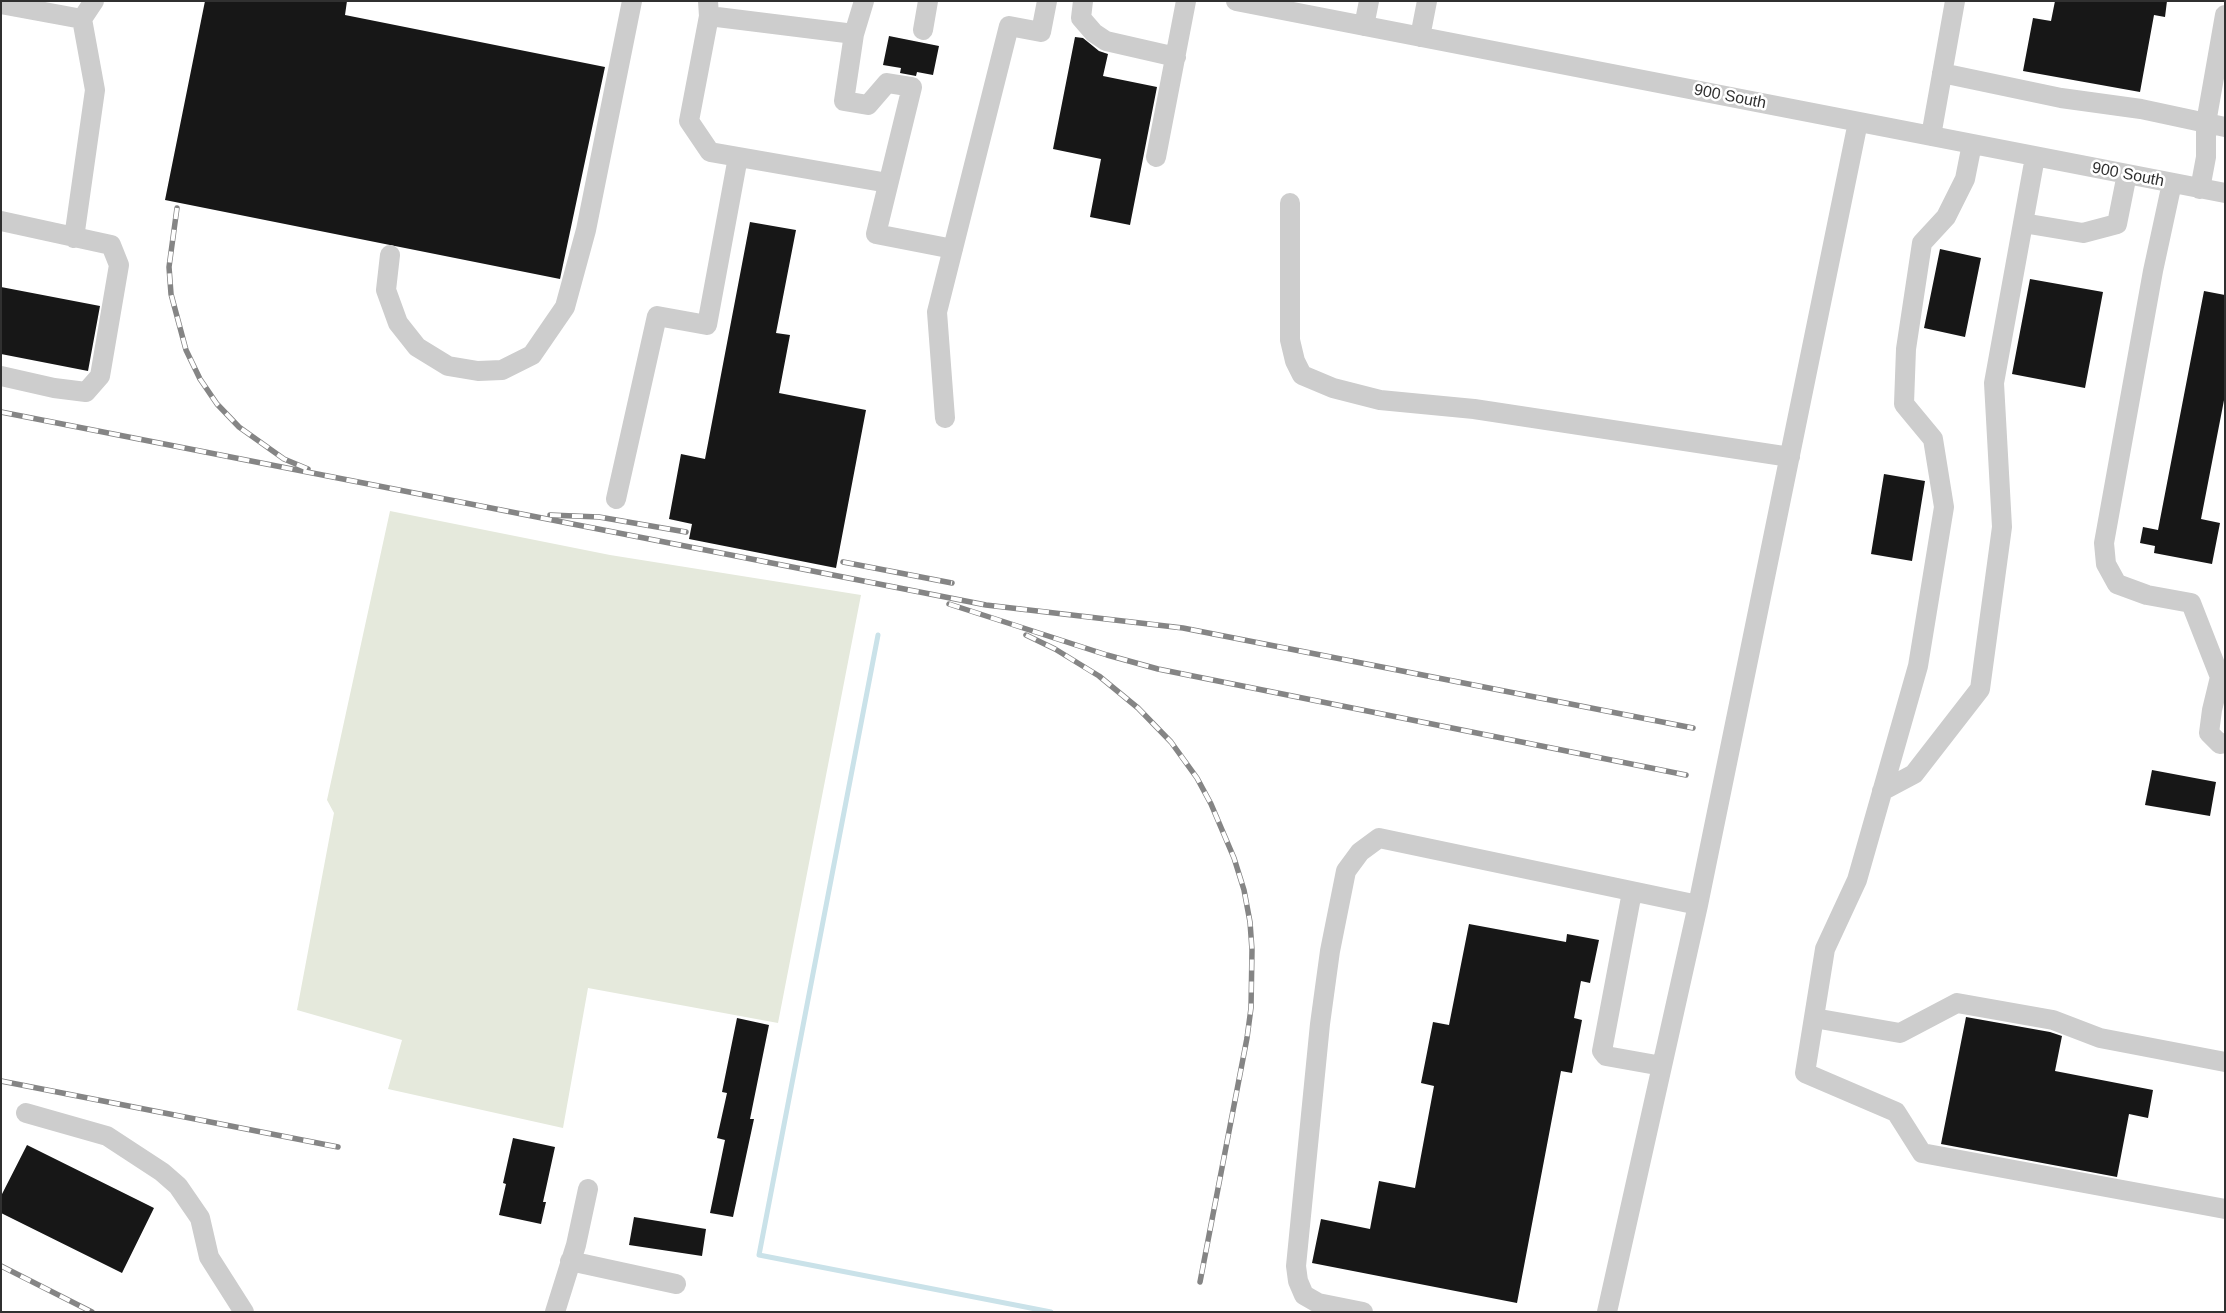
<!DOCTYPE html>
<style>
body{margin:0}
#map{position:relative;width:2226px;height:1313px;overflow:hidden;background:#fff;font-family:Arial,sans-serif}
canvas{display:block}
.frame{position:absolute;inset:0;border:2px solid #303030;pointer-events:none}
</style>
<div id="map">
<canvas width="2226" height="1313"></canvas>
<div class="frame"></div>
</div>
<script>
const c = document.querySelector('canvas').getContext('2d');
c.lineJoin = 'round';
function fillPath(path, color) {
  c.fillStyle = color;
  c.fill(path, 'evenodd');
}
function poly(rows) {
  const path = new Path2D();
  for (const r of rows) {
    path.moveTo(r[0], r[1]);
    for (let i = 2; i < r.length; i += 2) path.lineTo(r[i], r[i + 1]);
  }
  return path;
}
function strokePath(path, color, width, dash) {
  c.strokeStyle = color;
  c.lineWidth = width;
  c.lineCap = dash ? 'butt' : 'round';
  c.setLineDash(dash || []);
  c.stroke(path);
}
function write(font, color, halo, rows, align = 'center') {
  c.font = font + ' Arial,sans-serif';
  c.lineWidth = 5;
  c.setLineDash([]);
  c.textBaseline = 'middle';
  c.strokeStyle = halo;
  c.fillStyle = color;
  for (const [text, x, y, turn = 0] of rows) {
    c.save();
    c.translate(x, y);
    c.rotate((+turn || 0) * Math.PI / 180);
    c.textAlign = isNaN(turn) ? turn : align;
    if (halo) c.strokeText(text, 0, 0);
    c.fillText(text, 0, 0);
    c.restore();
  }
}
fillPath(poly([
 [390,511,610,555,861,595,778,1023,588,988,563,1128,388,1089,402,1040,297,1010,334,813,327,800]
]), '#e5e9dc');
strokePath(poly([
 [878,635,759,1255,1051,1312]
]), '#cae2e9', 5);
fillPath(poly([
 [205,1,347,1,345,15,605,67,560,279,165,200],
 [2055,1,2167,1,2165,17,2154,15,2140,92,2023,71,2033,18,2051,21],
 [889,36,939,46,933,75,917,72,916,76,900,73,901,68,883,65],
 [1075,37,1083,38,1099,51,1108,54,1103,76,1157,87,1130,225,1090,217,1101,159,1053,149],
 [750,222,796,230,776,333,790,335,779,393,866,410,836,568,689,539,692,524,669,519,681,454,705,459],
 [1940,249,1981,258,1965,337,1924,328],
 [2030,279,2103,292,2085,388,2012,374],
 [1,287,100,306,88,371,1,354],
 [2204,291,2225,295,2225,395,2201,519,2220,523,2212,564,2154,553,2155,546,2140,543,2143,527,2158,530],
 [1884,474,1925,481,1912,561,1871,554],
 [2152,770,2216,782,2210,816,2145,805],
 [1469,924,1566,942,1567,934,1599,940,1590,983,1581,981,1574,1018,1582,1020,1572,1073,1561,1071,1517,1303,1312,1263,1321,1219,1370,1229,1379,1181,1415,1188,1434,1086,1421,1083,1433,1022,1449,1025],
 [1966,1017,2050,1032,2062,1036,2055,1071,2153,1090,2148,1118,2129,1114,2117,1177,1941,1144],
 [737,1018,769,1025,750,1119,754,1119,733,1217,710,1213,725,1140,717,1138,727,1093,722,1092],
 [513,1138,555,1147,543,1202,546,1202,541,1224,499,1215,506,1184,503,1183],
 [27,1145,154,1208,122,1273,1,1213,1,1196],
 [634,1217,706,1229,702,1256,629,1245]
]), '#171717');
strokePath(poly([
 [708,1,709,16,854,34,864,1],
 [1083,1,1081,18,1094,33,1106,41,1176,57],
 [1236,1,2225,193],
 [1,4,82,19,94,1],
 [709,16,689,121,710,152,888,183],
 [1364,26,1369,1],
 [923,30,928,1],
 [854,34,844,101,868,105,887,83,912,87,876,234,953,249],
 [1420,37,1427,1],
 [1942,73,2061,98,2141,109,2225,127],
 [1931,136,1955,1],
 [1972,144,1965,179,1946,217,1922,243,1906,349,1904,404,1933,439,1944,507,1918,666,1857,880,1825,949,1805,1073,1896,1112,1922,1153,2225,1209],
 [1156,157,1186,1],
 [2172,183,2153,271,2104,543,2106,564,2117,584,2147,595,2191,603,2220,677,2225,680],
 [2200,189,2206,157,2206,123,2225,15],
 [1290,203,1290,340,1295,361,1302,375,1333,388,1380,400,1474,409,1790,457],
 [1,221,111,245,119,265,100,376,86,392,54,388,1,376],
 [2023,223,2083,233,2117,224,2127,174],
 [74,238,95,90,82,19],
 [390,255,386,290,398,323,417,347,448,366,478,371,502,370,532,355,565,307,586,230,632,1],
 [945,418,937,312,1009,26,1041,32,1047,1],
 [616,499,657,316,707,325,738,157],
 [2220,677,2212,710,2209,733,2220,744,2225,743],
 [1882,791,1914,774,1980,689,2002,527,1994,383,2035,157],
 [1632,892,1602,1051,1606,1056,1662,1066],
 [1814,1018,1900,1033,1957,1003,2053,1020,2100,1038,2225,1062],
 [26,1113,107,1136,162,1172,178,1186,200,1218,209,1257,244,1312],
 [570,1261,676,1284],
 [555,1312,576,1245,588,1189],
 [1363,1312,1318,1303,1304,1295,1298,1281,1296,1266,1320,1024,1330,951,1346,871,1360,852,1379,838,1698,905],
 [1607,1312,1698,905,1858,122]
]), '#cdcdcd', 20);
const rail = poly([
 [177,208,169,267,171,294,186,350,200,379,217,404,239,427,284,459,308,469],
 [1,412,986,605,1183,628,1693,728],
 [550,515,599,517,686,532],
 [843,562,952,583],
 [949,604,1107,655,1158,669,1686,775],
 [1026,635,1055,649,1099,676,1138,708,1171,742,1197,778,1211,804,1234,858,1244,890,1250,922,1252,950,1251,1008,1247,1038,1200,1282],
 [1,1081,338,1147],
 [1,1266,92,1312]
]);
strokePath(rail, '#858585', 5.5);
strokePath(rail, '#fff', 4, [11]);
write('16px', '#303030', '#fff', [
 ["900 South",1730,97,11],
 ["900 South",2128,175,11]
]);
</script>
